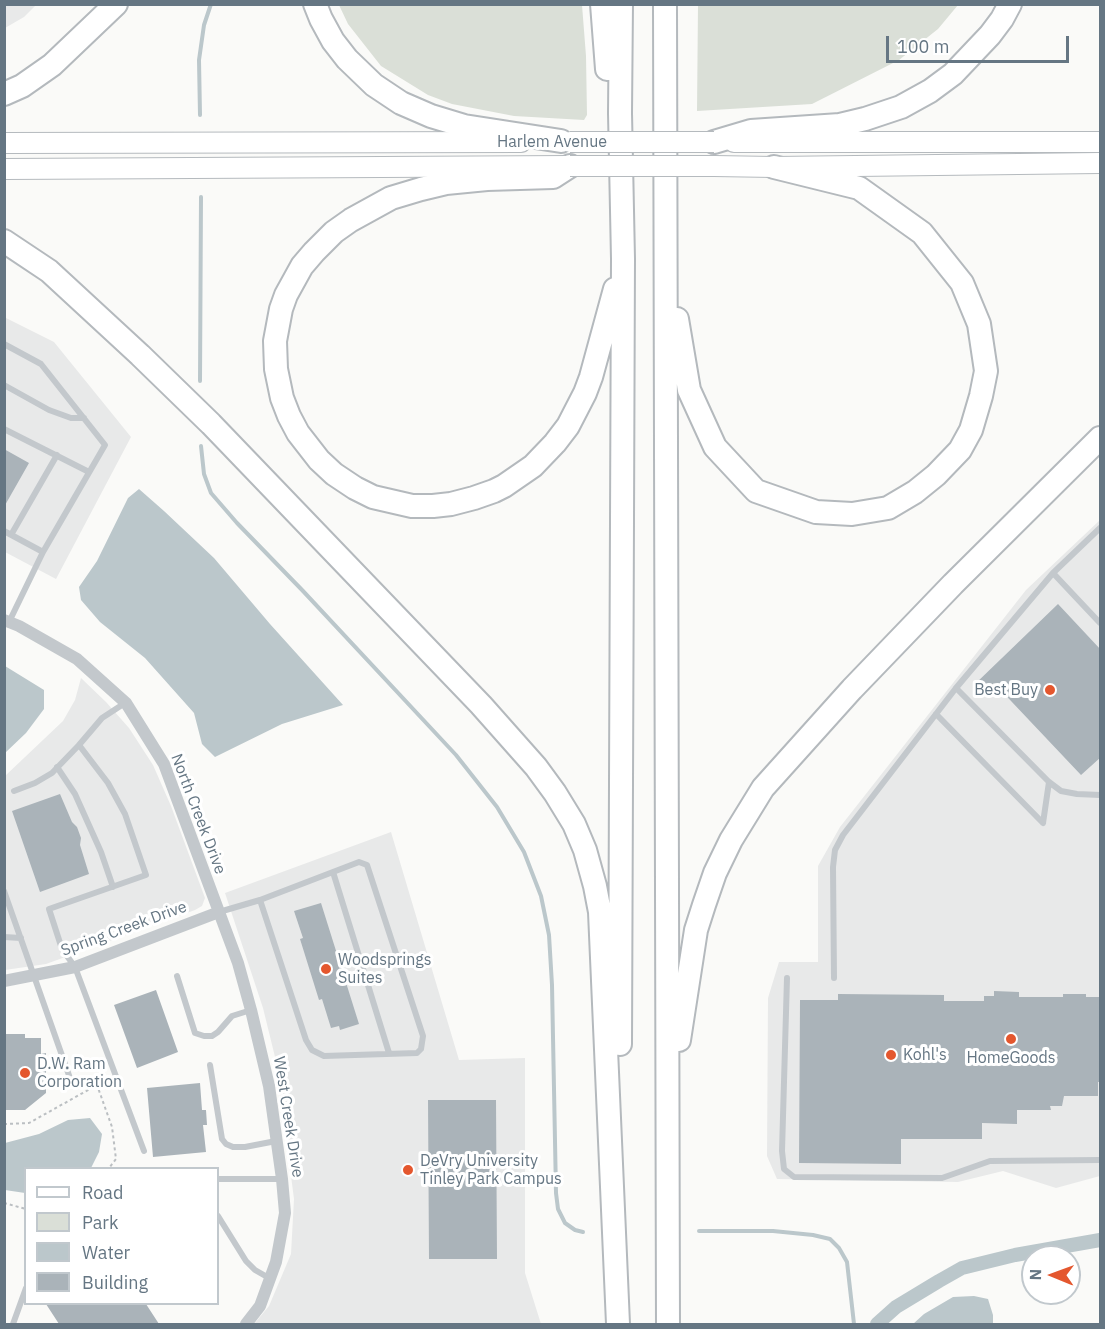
<!DOCTYPE html>
<style>
body{margin:0}
#map{position:relative;width:1105px;height:1329px;overflow:hidden;background:#fafaf8;font-family:"IBM Plex Sans",sans-serif}
canvas{display:block}
.frame{position:absolute;inset:0;border:6px solid #657683;pointer-events:none}
.legend{position:absolute;left:24px;top:1167px;width:195px;height:138px;box-sizing:border-box;background:#fff;border:2px solid #c1c8cd;margin:0;padding:8px 10px;list-style:none;font-size:18px;color:#657683}
.legend li{display:flex;align-items:center;gap:12px;height:30px}
.legend b{width:30px;border:2px solid #c1c8cd}
.north{position:absolute;left:1021px;top:1245px;width:60px;height:60px;box-sizing:border-box;background:#fff;border:2px solid #c1c8cd;border-radius:50%;rotate:271deg;font-size:16px;font-weight:700;line-height:24px;text-align:center;color:#657683}
.north::after{content:'';display:block;margin:auto;width:21px;height:27px;background:#e4572e;clip-path:polygon(50% 0,100% 100%,50% 72%,0 100%)}
.scale{position:absolute;left:886px;top:36px;width:183px;height:27px;box-sizing:border-box;border:3px solid #657683;border-top:0;padding-left:8px;font-size:18px;line-height:21px;white-space:nowrap;color:#657683;-webkit-text-stroke:4px #fff;paint-order:stroke}
</style>
<div id="map">
<canvas width="1105" height="1329"></canvas>
<div class="frame"></div>
<ul class="legend">
<li><b style="height:8px;background:#fff"></b>Road</li>
<li><b style="height:16px;background:#dadfd7"></b>Park</li>
<li><b style="height:16px;background:#bbc7cb"></b>Water</li>
<li><b style="height:16px;background:#aab3b9"></b>Building</li>
</ul>
<div class="north">N</div>
<div class="scale">100 m</div>
</div>
<script>
const c = document.querySelector('canvas').getContext('2d');
c.lineJoin = 'round';
function fillPath(path, color) {
  c.fillStyle = color;
  c.fill(path, 'evenodd');
}
function poly(rows) {
  const path = new Path2D();
  for (const r of rows) {
    path.moveTo(r[0], r[1]);
    for (let i = 2; i < r.length; i += 2) path.lineTo(r[i], r[i + 1]);
  }
  return path;
}
function strokePath(path, color, width, dash) {
  c.strokeStyle = color;
  c.lineWidth = width;
  c.lineCap = dash ? 'butt' : 'round';
  c.setLineDash(dash || []);
  c.stroke(path);
}
function write(font, color, halo, rows, align = 'center') {
  c.font = font + ' "IBM Plex Sans",sans-serif';
  c.lineWidth = 6;
  c.setLineDash([]);
  c.textBaseline = 'middle';
  c.strokeStyle = halo;
  c.fillStyle = color;
  for (const [text, x, y, turn = 0] of rows) {
    c.save();
    c.translate(x, y);
    c.rotate((+turn || 0) * Math.PI / 180);
    c.textAlign = isNaN(turn) ? turn : align;
    if (halo) c.strokeText(text, 0, 0);
    c.fillText(text, 0, 0);
    c.restore();
  }
}
fillPath(poly([
 [5,4,36,4,36,5,24,17,5,28],
 [4,317,54,342,131,437,56,579,5,552],
 [1100,520,1100,1176,1056,1188,1003,1171,958,1182,777,1179,767,1156,768,998,779,962,818,962,818,866,840,827,1026,590],
 [81,678,106,702,129,728,153,765,171,806,205,898,202,906,195,910,46,964,5,970,5,776,63,721,75,700],
 [391,832,459,1060,525,1058,525,1273,541,1324,254,1324,269,1306,291,1254,294,1199,276,1061,263,1008,225,893]
]), '#e8e9e9');
fillPath(poly([
 [339,5,582,5,586,56,587,115,584,120,514,116,452,104,428,95,381,66,348,24],
 [698,5,698,4,958,5,938,29,899,60,812,104,697,111]
]), '#dadfd7');
fillPath(poly([
 [139,489,164,511,214,558,270,624,343,705,282,724,215,757,202,744,194,713,145,658,100,622,81,600,79,587,97,561,128,498],
 [5,666,44,690,44,709,26,733,5,753],
 [90,1118,102,1134,99,1152,91,1168,26,1168,25,1193,5,1190,5,1143,39,1134,68,1120],
 [974,1296,988,1299,993,1315,993,1324,913,1324,924,1314,953,1297]
]), '#bbc7cb');
strokePath(poly([
 [200,115,199,60,204,25,211,4],
 [200,381,201,197],
 [201,446,204,474,211,493,237,523,303,591,456,755,497,807,524,852,541,896,549,935,552,985,556,1193,558,1209,565,1223,575,1230,583,1232],
 [699,1231,773,1231,813,1235,830,1239,839,1248,847,1262,854,1324]
]), '#bbc7cb', 4);
strokePath(poly([
 [877,1324,896,1307,939,1281,962,1268,1015,1255,1100,1240]
]), '#bbc7cb', 14);
fillPath(poly([
 [4,449,29,463,4,507],
 [1058,604,1101,650,1101,757,1081,775,994,683,983,694,974,685],
 [60,794,72,822,77,827,81,838,80,845,89,874,40,892,12,811],
 [321,903,359,1024,340,1030,339,1026,331,1028,322,999,319,1000,300,939,303,938,294,911],
 [156,990,178,1052,137,1068,114,1005],
 [994,991,1019,992,1019,997,1063,997,1063,994,1086,994,1086,997,1101,997,1101,1082,1098,1082,1098,1096,1064,1096,1062,1106,1050,1106,1051,1110,1017,1110,1017,1124,982,1123,982,1139,901,1139,901,1164,799,1163,800,1000,838,1000,838,994,944,995,944,1001,984,1001,984,996,994,996],
 [4,1034,25,1034,25,1038,41,1038,41,1054,46,1053,46,1093,25,1110,4,1110],
 [200,1083,202,1110,206,1110,207,1125,203,1125,206,1152,153,1157,147,1088],
 [428,1100,496,1100,497,1259,429,1259],
 [46,1304,146,1304,159,1324,59,1324]
]), '#aab3b9');
const primary = poly([
 [734,142,1100,142],
 [4,143,521,142],
 [714,166,774,167,1100,163],
 [4,169,570,166]
]);
const highway = poly([
 [315,4,321,19,333,41,347,59,374,85,401,103,431,116,464,126,561,141],
 [602,4,607,69],
 [665,4,668,1324],
 [4,94,22,86,52,65,116,4],
 [714,142,751,131,840,125,865,119,901,107,930,91,953,74,990,35,1002,19,1010,4],
 [570,166,553,177,487,179,446,183,421,189,391,198,351,220,334,232,314,252,302,266,286,295,281,309,275,341,276,369,282,398,289,416,298,433,319,460,334,474,355,488,373,497,412,506,433,506,451,504,474,498,494,491,504,486,533,466,555,443,568,426,585,393,591,377,615,289],
 [4,241,49,271,140,355,211,424,481,705,536,767,555,793,574,824,585,850,595,886,600,912,618,1324],
 [677,319,689,390,715,447,756,491,816,512,852,514,888,508,915,492,936,475,960,450,971,430,981,396,986,371,979,324,962,283,922,233,859,188,774,167],
 [679,1040,696,930,704,905,715,873,731,840,763,788,852,689,953,584,1100,438],
 [620,1044,623,259,620,113,621,4]
]);
strokePath(primary, '#b5babe', 22);
strokePath(highway, '#b4b9bd', 26);
strokePath(poly([
 [4,1124,29,1123,97,1085,112,1127,116,1159,109,1168],
 [4,1203,26,1209]
]), '#bbbfc2', 2, [3, 3]);
strokePath(poly([
 [4,344,41,364,105,445,43,552,9,622],
 [4,385,49,410,71,418,84,418],
 [4,429,89,472],
 [4,531,43,552],
 [11,535,57,455],
 [1053,573,1100,623],
 [956,688,1049,782,1061,791,1077,794,1100,795],
 [125,703,102,718,79,745,108,783,125,814,146,875,49,909,62,949,75,967,144,1151],
 [936,714,1043,823],
 [57,767,75,794,101,852,113,887],
 [14,791,35,783,52,773,79,745],
 [1043,823,1049,782],
 [333,872,389,1053],
 [4,891,71,1081],
 [219,912,260,900,359,862,367,865,423,1036,421,1049,417,1053,324,1056,312,1050,306,1040,260,900],
 [4,937,21,938],
 [177,976,195,1033,204,1036,212,1036,218,1032,232,1016,251,1010],
 [787,978,782,1151,784,1169,794,1177,942,1178,990,1161,1100,1160],
 [834,978,833,867,835,850,843,835,956,688,1053,573,1100,528],
 [210,1065,222,1139,226,1144,233,1147,245,1147,276,1141],
 [218,1179,282,1179],
 [218,1216,246,1261,255,1270,269,1278],
 [13,1324,26,1288]
]), '#c3c8cc', 6);
strokePath(poly([
 [4,620,19,626,77,659,126,703,164,764,238,963,251,1010,269,1086,282,1179,285,1213,276,1262,260,1306,246,1324],
 [4,981,75,967,219,912]
]), '#c3c8cc', 12);
strokePath(primary, '#fff', 20);
strokePath(highway, '#fff', 22);
const primaryBridge = poly([
 [570,142,714,142],
 [570,166,714,166]
]);
strokePath(primaryBridge, '#b5babe', 22, []);
strokePath(primaryBridge, '#fff', 20);
for (const [x, y, r, color] of [
 [1050,690,6,"#e4572e"],
 [326,969,6,"#e4572e"],
 [1011,1039,6,"#e4572e"],
 [891,1055,6,"#e4572e"],
 [25,1073,6,"#e4572e"],
 [408,1170,6,"#e4572e"]
]) {
  const dot = new Path2D();
  dot.arc(x, y, r, 0, 2 * Math.PI);
  c.fillStyle = color;
  c.fill(dot);
  strokePath(dot, '#fff', 2);
}
write('16px', '#657683', '#fff', [
 ["Harlem Avenue",552,142],
 ["North Creek Drive",198,814,69],
 ["Spring Creek Drive",124,929,-20],
 ["West Creek Drive",288,1117,81]
]);
write('16px', '#657683', '#fff', [
 ["Best Buy",1038,690,"right"],
 ["Woodsprings",338,960],
 ["Suites",338,978],
 ["Kohl's",903,1055],
 ["HomeGoods",1011,1058,"center"],
 ["D.W. Ram",37,1064],
 ["Corporation",37,1082],
 ["DeVry University",420,1161],
 ["Tinley Park Campus",420,1179]
], 'left');
</script>
